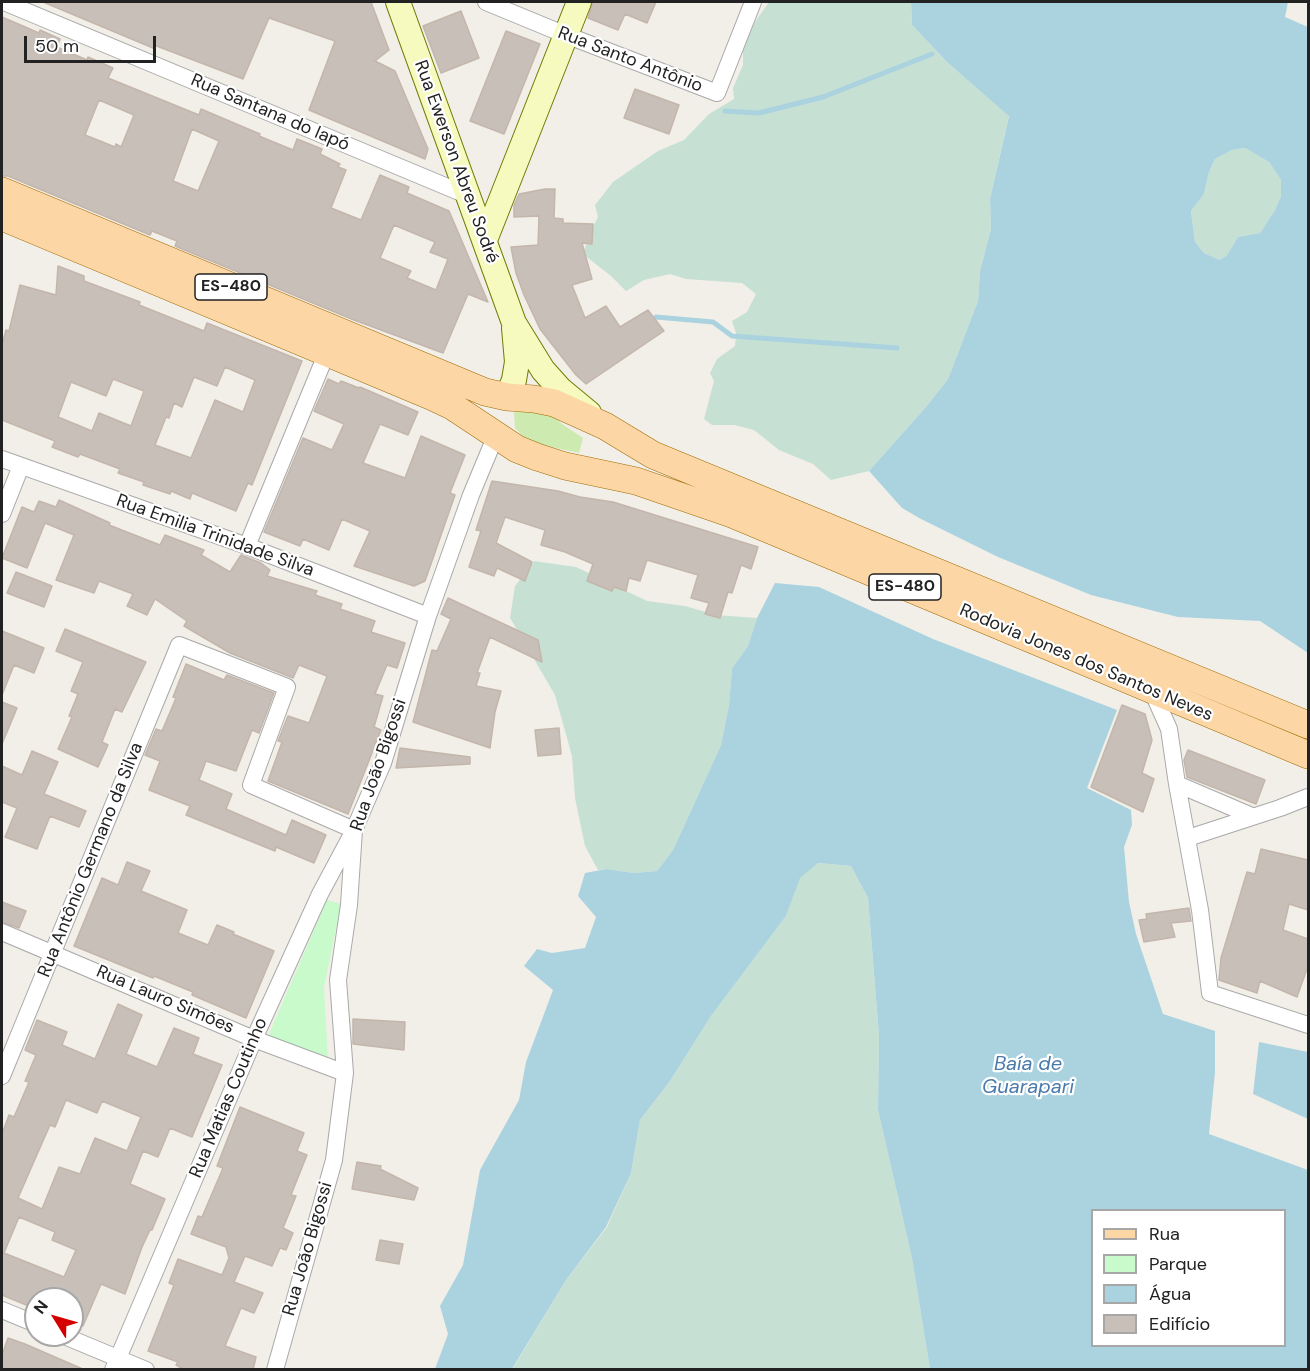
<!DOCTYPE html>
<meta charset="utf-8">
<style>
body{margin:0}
#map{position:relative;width:1310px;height:1371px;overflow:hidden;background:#f2efe9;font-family:"DM Sans",sans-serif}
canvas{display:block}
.frame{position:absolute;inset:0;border:3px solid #222;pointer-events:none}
.legend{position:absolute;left:1091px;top:1209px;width:195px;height:138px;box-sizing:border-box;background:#fff;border:2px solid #a7a7a7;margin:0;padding:8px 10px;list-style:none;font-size:18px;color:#222}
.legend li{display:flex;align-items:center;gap:12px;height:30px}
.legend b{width:30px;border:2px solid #a7a7a7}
.north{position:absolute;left:24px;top:1287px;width:60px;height:60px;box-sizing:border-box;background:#fff;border:2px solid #a7a7a7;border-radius:50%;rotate:307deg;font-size:16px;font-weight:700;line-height:24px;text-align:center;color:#222}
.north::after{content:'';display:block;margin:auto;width:21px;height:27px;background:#d40000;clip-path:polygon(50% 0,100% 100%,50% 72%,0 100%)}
.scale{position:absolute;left:24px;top:36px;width:132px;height:27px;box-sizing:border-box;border:3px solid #222;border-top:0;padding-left:8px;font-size:18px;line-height:21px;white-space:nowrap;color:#222;-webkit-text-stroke:4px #fff;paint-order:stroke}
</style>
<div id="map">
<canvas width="1310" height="1371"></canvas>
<div class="frame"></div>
<ul class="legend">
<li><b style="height:8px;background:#fcd6a4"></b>Rua</li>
<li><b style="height:16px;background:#c8facc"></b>Parque</li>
<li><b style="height:16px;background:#aad3df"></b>Água</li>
<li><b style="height:16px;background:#c7bfb8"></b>Edifício</li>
</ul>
<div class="north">N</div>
<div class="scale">50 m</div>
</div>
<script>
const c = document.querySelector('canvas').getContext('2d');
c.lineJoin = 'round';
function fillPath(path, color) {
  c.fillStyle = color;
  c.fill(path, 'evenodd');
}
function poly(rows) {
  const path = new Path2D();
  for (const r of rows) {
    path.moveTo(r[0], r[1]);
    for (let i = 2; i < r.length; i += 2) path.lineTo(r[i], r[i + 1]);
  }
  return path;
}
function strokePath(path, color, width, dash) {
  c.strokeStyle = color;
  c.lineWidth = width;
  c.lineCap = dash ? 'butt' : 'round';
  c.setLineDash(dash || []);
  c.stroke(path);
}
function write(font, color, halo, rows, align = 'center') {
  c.font = font + ' "DM Sans",sans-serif';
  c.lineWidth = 4.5;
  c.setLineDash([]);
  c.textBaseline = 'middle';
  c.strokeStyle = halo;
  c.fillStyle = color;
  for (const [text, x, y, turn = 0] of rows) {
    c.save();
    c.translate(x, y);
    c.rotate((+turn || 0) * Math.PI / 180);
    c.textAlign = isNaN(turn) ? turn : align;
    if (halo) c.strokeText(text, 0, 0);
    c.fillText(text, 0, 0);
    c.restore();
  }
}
fillPath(poly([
 [529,406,547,410,562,424,583,438,579,453,529,442,515,428,514,413]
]), '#cdebb0');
fillPath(poly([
 [769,2,911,2,912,25,947,62,1009,115,990,199,991,229,980,271,978,301,948,379,926,407,869,471,831,480,813,464,779,450,754,430,734,425,712,425,704,419,714,381,710,373,717,359,735,346,736,333,732,321,747,312,756,294,742,283,686,279,670,274,644,280,626,291,611,276,583,254,590,233,598,217,595,205,613,182,658,151,684,140,709,114,734,99,733,88,743,65,743,51,750,29],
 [1245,148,1269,162,1281,180,1281,196,1275,210,1260,233,1238,237,1227,255,1220,260,1204,253,1195,242,1191,211,1204,194,1209,172,1215,159,1232,150],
 [534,561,576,567,647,601,685,606,716,615,757,618,748,646,732,670,729,705,721,745,673,850,657,871,634,873,606,869,598,870,585,846,575,798,572,756,555,695,510,618,515,586],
 [818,863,851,866,868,898,879,1037,878,1110,912,1258,930,1369,512,1370,566,1280,607,1227,631,1173,640,1120,670,1081,711,1016,786,916,799,878]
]), '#c6e0d4');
fillPath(poly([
 [327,900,341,904,324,988,328,1061,268,1036]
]), '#c8facc');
fillPath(poly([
 [911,2,1288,2,1285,17,1308,27,1308,653,1260,621,1178,617,1091,595,998,557,921,519,902,508,869,471,926,407,948,379,978,301,980,271,991,229,990,199,1009,116,947,62,912,25],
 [1245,148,1269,162,1281,180,1281,196,1275,210,1260,233,1238,237,1227,255,1220,260,1204,253,1195,242,1191,211,1204,194,1209,172,1215,159,1232,150],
 [775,583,819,587,933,639,1117,710,1087,788,1131,810,1132,825,1124,847,1129,902,1136,934,1163,1014,1215,1031,1215,1072,1209,1134,1308,1170,1308,1369,930,1369,912,1258,878,1110,879,1036,868,898,851,866,818,863,800,878,786,916,711,1016,670,1081,640,1120,631,1173,606,1227,566,1280,512,1369,435,1369,448,1334,440,1306,463,1265,480,1170,519,1100,526,1062,553,990,524,966,537,949,552,953,585,948,596,917,578,896,585,873,606,869,634,873,657,871,673,850,721,745,729,705,732,669,748,646,757,618],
 [1092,1210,1284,1210,1284,1346,1092,1346],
 [1259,1042,1308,1052,1308,1119,1253,1094]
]), '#aad3df');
strokePath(poly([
 [725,111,759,113,823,97,932,54],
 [656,317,713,322,732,336,897,348]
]), '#aad3df', 5);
const building = poly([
 [43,2,371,2,389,50,375,61,395,71,428,149,425,159,309,110,335,41,269,18,243,79,154,45,153,48,43,2],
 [593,2,656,2,647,23,625,14,618,30,588,18,593,2],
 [461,11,479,58,441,73,423,26,461,11],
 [2,17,39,33,40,30,60,39,57,47,87,60,88,57,113,68,108,78,199,115,201,109,260,134,259,136,293,150,297,139,322,149,320,154,340,164,338,167,346,170,331,208,361,220,380,175,409,187,407,193,449,211,488,302,468,294,443,353,354,320,175,246,177,241,152,231,150,235,8,176,2,176,2,17],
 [99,100,134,115,121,147,116,144,115,147,85,135,99,100],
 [192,129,219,141,198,191,173,181,192,129],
 [394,225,435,242,430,252,448,259,436,290,407,278,411,271,380,258,394,225],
 [506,31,540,44,504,134,470,121,506,31],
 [635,89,679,105,669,134,624,118,635,89],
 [545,189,555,189,554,218,563,219,563,223,593,224,592,244,582,243,592,279,572,285,585,318,606,306,620,327,648,310,664,331,586,384,576,375,540,329,524,295,516,273,511,247,538,245,539,216,514,217,514,205,519,194,545,189],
 [58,266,84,276,84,281,140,302,139,305,204,331,207,323,302,361,252,485,248,483,236,511,192,493,190,499,171,491,170,494,143,485,144,482,118,473,120,469,80,454,78,457,52,447,55,441,2,420,2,345,6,330,9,331,20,285,56,295,58,266],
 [225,367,255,380,243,412,215,400,191,458,155,445,166,417,169,418,174,403,182,407,194,377,217,386,225,367],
 [113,379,144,391,131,426,99,413,92,431,58,417,71,382,106,396,113,379],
 [328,379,339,384,341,381,359,388,360,387,418,412,408,435,380,424,363,463,405,478,421,436,465,455,450,493,455,495,425,581,414,586,354,566,370,531,342,519,329,550,303,539,300,546,264,532,303,438,332,450,344,424,314,411,328,379],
 [492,481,558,491,580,497,613,502,758,547,751,569,741,565,732,593,728,592,720,618,705,614,709,603,691,598,698,575,647,560,640,581,629,578,626,591,614,587,612,591,587,581,593,564,565,552,541,545,545,530,505,517,496,543,532,562,525,581,497,568,494,576,469,567,481,531,476,530,492,481],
 [59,500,110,523,109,525,160,545,165,535,204,550,201,555,230,572,241,555,261,563,270,570,267,576,317,591,315,595,342,604,340,609,375,621,371,632,405,643,397,668,387,665,375,694,383,696,374,727,381,730,348,814,268,781,282,742,278,741,288,716,309,723,327,676,299,665,293,678,230,653,184,626,187,621,155,599,147,615,127,606,133,594,99,581,94,593,56,580,74,535,45,523,27,568,2,558,22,507,34,512,39,501,56,507,59,500],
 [16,572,52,586,44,607,7,593,16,572],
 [448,598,538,640,542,662,490,637,477,673,480,673,476,686,501,691,495,712,490,748,413,722,432,650,437,651,451,619,441,614,448,598],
 [65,629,146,662,122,712,115,709,102,742,108,745,98,767,58,749,72,717,69,716,78,694,71,691,83,662,56,651,65,629],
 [2,631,44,648,34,673,14,665,2,695,2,631],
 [186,664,224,680,227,675,274,693,259,733,252,730,236,771,206,761,199,780,232,794,226,809,286,835,292,820,326,835,314,863,276,847,275,851,186,815,190,806,149,790,160,761,145,755,156,729,162,731,176,698,173,697,186,664],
 [2,702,17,708,2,744,2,702],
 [1122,705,1145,714,1152,740,1142,773,1154,779,1143,812,1091,787,1122,705],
 [559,728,561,754,538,756,535,730,559,728],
 [400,748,470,757,470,764,396,768,400,748],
 [1188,750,1265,780,1256,804,1187,777,1184,760,1188,750],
 [32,751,58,762,44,794,86,811,79,827,50,816,37,849,5,837,17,808,2,802,2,766,22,775,32,751],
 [1261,849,1308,860,1308,910,1289,904,1283,930,1308,939,1308,966,1297,997,1260,981,1257,993,1219,980,1221,958,1247,872,1255,874,1261,849],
 [127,862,150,871,141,891,187,910,178,933,208,945,217,925,234,932,233,934,274,951,246,1018,192,995,193,992,154,976,153,978,74,946,102,878,118,885,127,862],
 [2,902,26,911,19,928,2,922,2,902],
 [1189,908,1191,921,1171,923,1175,937,1144,942,1139,920,1147,919,1146,914,1189,908],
 [118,1004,142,1015,126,1054,157,1067,174,1028,199,1038,193,1054,222,1065,192,1137,170,1128,158,1157,143,1151,130,1184,165,1199,152,1230,150,1230,142,1247,125,1294,101,1284,83,1326,72,1321,72,1299,36,1299,36,1309,2,1295,2,1134,9,1115,14,1117,29,1082,25,1081,36,1055,25,1050,37,1020,67,1032,62,1045,95,1059,118,1004],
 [66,1100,97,1113,102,1101,141,1117,127,1151,95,1138,80,1174,59,1167,42,1209,18,1198,50,1125,55,1127,66,1100],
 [19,1217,55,1232,52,1240,76,1250,64,1277,4,1253,19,1217],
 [353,1019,405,1022,404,1050,353,1044,353,1019],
 [240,1107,304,1133,297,1151,307,1155,291,1195,296,1196,283,1228,293,1233,286,1250,280,1248,272,1266,245,1256,234,1282,263,1293,254,1313,241,1308,225,1346,256,1357,253,1370,185,1370,176,1365,178,1362,148,1351,174,1285,169,1283,178,1259,222,1275,229,1258,226,1247,191,1234,198,1216,202,1217,223,1168,217,1166,240,1107],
 [357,1162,381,1166,380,1169,418,1188,414,1200,352,1189,357,1162],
 [380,1240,403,1244,399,1264,376,1260,380,1240],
 [8,1338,25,1344,85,1370,2,1370,2,1355,8,1338]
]);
fillPath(building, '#c7bfb8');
strokePath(building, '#c4b6ab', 1.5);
const street = poly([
 [4,2,469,196],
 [486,2,566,35,717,93,753,2],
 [2,459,247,546,428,616],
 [2,514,21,466],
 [247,546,330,345],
 [1152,691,1169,729,1177,784,1252,816],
 [1177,784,1200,910,1210,993,1308,1025],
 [1188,838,1280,808,1308,797],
 [2,932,254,1039,345,1073],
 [2,1076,179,645,287,687,251,785,354,830],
 [2,1310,36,1324],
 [62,1335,146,1370],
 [113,1370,254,1039,320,894,351,836],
 [275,1370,334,1160,345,1073,338,980,349,905,354,830,383,763,428,616,471,495,496,435]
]);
const secondary = poly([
 [398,2,514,323,543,370,560,389,589,413],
 [485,240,579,2],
 [507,397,514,380,517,362,514,328]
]);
const primary = poly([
 [2,191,485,392,507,397,534,399,554,403,605,426,653,455,1308,725],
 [2,217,433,397,452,406,517,449,537,457,565,466,636,481,732,514,1308,755]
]);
strokePath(street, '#a9a9a9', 18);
strokePath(secondary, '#707d05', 26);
strokePath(primary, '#a06b00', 28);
strokePath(street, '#fff', 16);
strokePath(secondary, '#f7fabf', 24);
strokePath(primary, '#fcd6a4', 27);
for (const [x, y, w] of [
 [231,287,72],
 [905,587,72]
]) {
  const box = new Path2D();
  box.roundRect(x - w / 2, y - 13, w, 26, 4.5);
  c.fillStyle = '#fff';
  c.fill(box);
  strokePath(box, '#222', 1.5);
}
write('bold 16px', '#222', null, [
 ["ES-480",231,287],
 ["ES-480",905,587]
]);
write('18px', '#222', '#fff', [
 ["Rua Santo Antônio",630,60,21],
 ["Rua Santana do Iapó",270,113,23],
 ["Rua Ewerson Abreu Sodré",456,162,70],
 ["Rua Emilia Trinidade Silva",215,536,20],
 ["Rodovia Jones dos Santos Neves",1086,663,23],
 ["Rua João Bigossi",379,765,-71],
 ["Rua Antônio Germano da Silva",91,860,-68],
 ["Rua Lauro Simões",165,1000,23],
 ["Rua Matias Coutinho",229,1098,-67],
 ["Rua João Bigossi",308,1249,-74]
]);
write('italic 20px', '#4a7aab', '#fff', [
 ["Baía de",1028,1065],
 ["Guarapari",1028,1088]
]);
</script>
